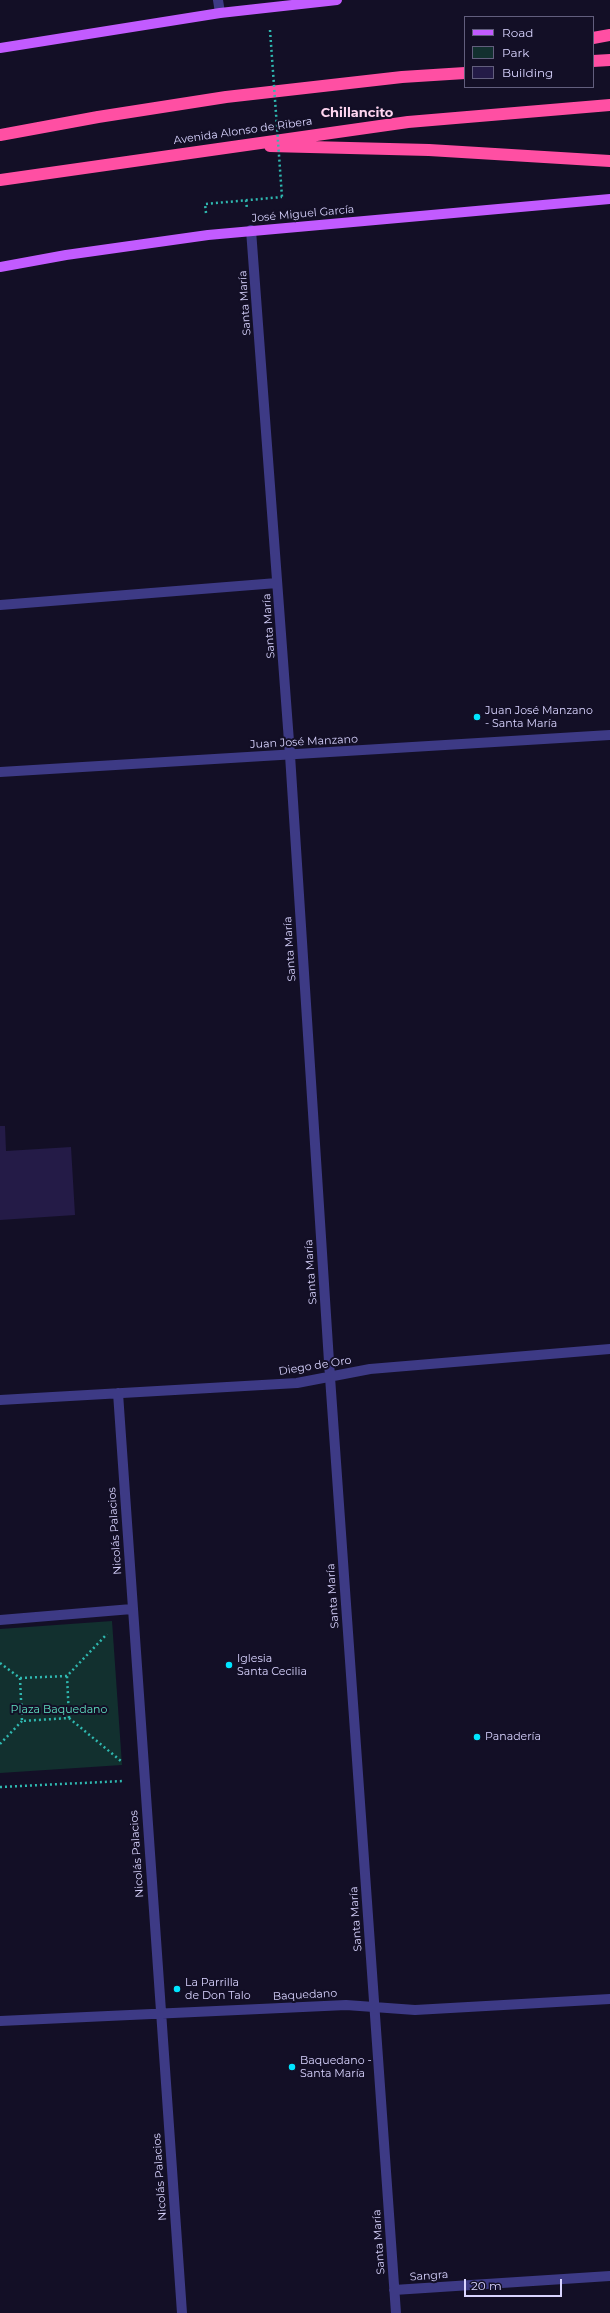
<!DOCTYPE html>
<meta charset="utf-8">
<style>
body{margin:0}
#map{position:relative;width:610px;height:2313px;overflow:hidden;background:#130f26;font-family:Montserrat,sans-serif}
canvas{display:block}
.legend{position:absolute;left:464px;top:16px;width:130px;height:72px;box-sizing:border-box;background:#130f26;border:1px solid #625e7d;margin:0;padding:5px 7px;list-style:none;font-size:12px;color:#d9d4ff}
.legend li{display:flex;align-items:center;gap:8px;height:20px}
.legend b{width:20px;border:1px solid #625e7d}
.scale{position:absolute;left:464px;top:2279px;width:98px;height:18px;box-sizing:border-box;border:2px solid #d9d4ff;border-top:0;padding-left:5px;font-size:12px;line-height:14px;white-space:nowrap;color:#d9d4ff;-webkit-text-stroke:3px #130f26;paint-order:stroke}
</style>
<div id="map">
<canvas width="610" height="2313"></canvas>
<ul class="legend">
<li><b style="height:5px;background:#c25bff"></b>Road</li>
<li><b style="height:11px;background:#12302f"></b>Park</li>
<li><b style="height:11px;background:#241b47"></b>Building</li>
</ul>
<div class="scale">20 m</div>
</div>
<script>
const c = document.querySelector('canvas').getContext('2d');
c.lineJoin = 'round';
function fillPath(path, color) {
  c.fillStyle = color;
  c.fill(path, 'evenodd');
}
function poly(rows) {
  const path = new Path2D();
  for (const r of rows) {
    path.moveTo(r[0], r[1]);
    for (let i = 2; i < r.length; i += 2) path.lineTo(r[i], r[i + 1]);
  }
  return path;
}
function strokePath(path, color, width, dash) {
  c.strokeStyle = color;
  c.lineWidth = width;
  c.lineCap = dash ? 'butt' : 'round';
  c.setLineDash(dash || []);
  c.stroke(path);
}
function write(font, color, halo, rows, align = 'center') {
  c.font = font + ' Montserrat,sans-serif';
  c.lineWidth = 4;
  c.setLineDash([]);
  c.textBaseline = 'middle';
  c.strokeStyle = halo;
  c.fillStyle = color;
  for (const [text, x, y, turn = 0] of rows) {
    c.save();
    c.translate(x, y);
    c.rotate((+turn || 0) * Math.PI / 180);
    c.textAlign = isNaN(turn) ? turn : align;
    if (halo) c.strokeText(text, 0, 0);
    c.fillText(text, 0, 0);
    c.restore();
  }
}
fillPath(poly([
 [112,1621,122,1765,0,1773,0,1629]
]), '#12302f');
fillPath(poly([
 [0,1126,5,1126,6,1151,71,1147,75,1215,0,1220]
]), '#241b47');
strokePath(poly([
 [246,200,247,209],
 [206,213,205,204,282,197],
 [0,1663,20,1678,67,1676,107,1634],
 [20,1678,22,1721,69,1718,67,1676],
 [69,1718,121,1761],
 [0,1744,22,1721],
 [0,1787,124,1781]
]), '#2fb8b0', 2.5, [2, 3]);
strokePath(poly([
 [218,0,220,13],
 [251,230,290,755,330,1377,396,2313],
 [0,605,277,583],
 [0,772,610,735],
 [118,1393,182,2313],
 [0,1400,297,1383,370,1369,610,1349],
 [0,1620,132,1609],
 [0,2021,346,2005,415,2010,610,1999],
 [394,2290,610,2276]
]), '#3d3a85', 10);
strokePath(poly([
 [0,48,220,13,337,0],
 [0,267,66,255,208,235,610,199]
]), '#c25bff', 10);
strokePath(poly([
 [593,38,610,35],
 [593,61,610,60],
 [0,135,98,117,226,97,402,77,465,73],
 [270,146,429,150,610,161],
 [0,180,408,122,610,105]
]), '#ff4fa3', 12);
strokePath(poly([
 [270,30,282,197]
]), '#2fb8b0', 2.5, [2, 3]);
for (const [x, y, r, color] of [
 [477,717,4,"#00e5ff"],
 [229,1665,4,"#00e5ff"],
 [477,1737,4,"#00e5ff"],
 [177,1989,4,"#00e5ff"],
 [292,2067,4,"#00e5ff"]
]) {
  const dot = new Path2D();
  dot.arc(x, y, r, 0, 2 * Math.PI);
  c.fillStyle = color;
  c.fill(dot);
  strokePath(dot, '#130f26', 1.5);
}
write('11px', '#d9d4ff', '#130f26', [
 ["Avenida Alonso de Ribera",243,131,-8],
 ["José Miguel García",303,214,-5],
 ["Santa María",245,303,-94],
 ["Santa María",269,626,-94],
 ["Juan José Manzano",304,742,-3],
 ["Santa María",290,949,-94],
 ["Santa María",311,1272,-94],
 ["Diego de Oro",315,1366,-9],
 ["Nicolás Palacios",115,1531,-94],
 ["Santa María",333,1596,-94],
 ["Nicolás Palacios",137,1854,-94],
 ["Santa María",356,1919,-94],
 ["Baquedano",305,1995,-3],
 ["Nicolás Palacios",160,2177,-94],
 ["Santa María",379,2242,-94],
 ["Sangra",429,2276,-4]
]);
write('11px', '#d9d4ff', '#130f26', [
 ["Juan José Manzano",485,711],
 ["- Santa María",485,724],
 ["Iglesia",237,1659],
 ["Santa Cecilia",237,1672],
 ["Panadería",485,1737],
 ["La Parrilla",185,1983],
 ["de Don Talo",185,1996],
 ["Baquedano -",300,2061],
 ["Santa María",300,2074]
], 'left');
write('11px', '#5fe0c0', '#130f26', [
 ["Plaza Baquedano",59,1710]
]);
write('bold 13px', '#ffd6f0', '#130f26', [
 ["Chillancito",357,113]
]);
</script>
